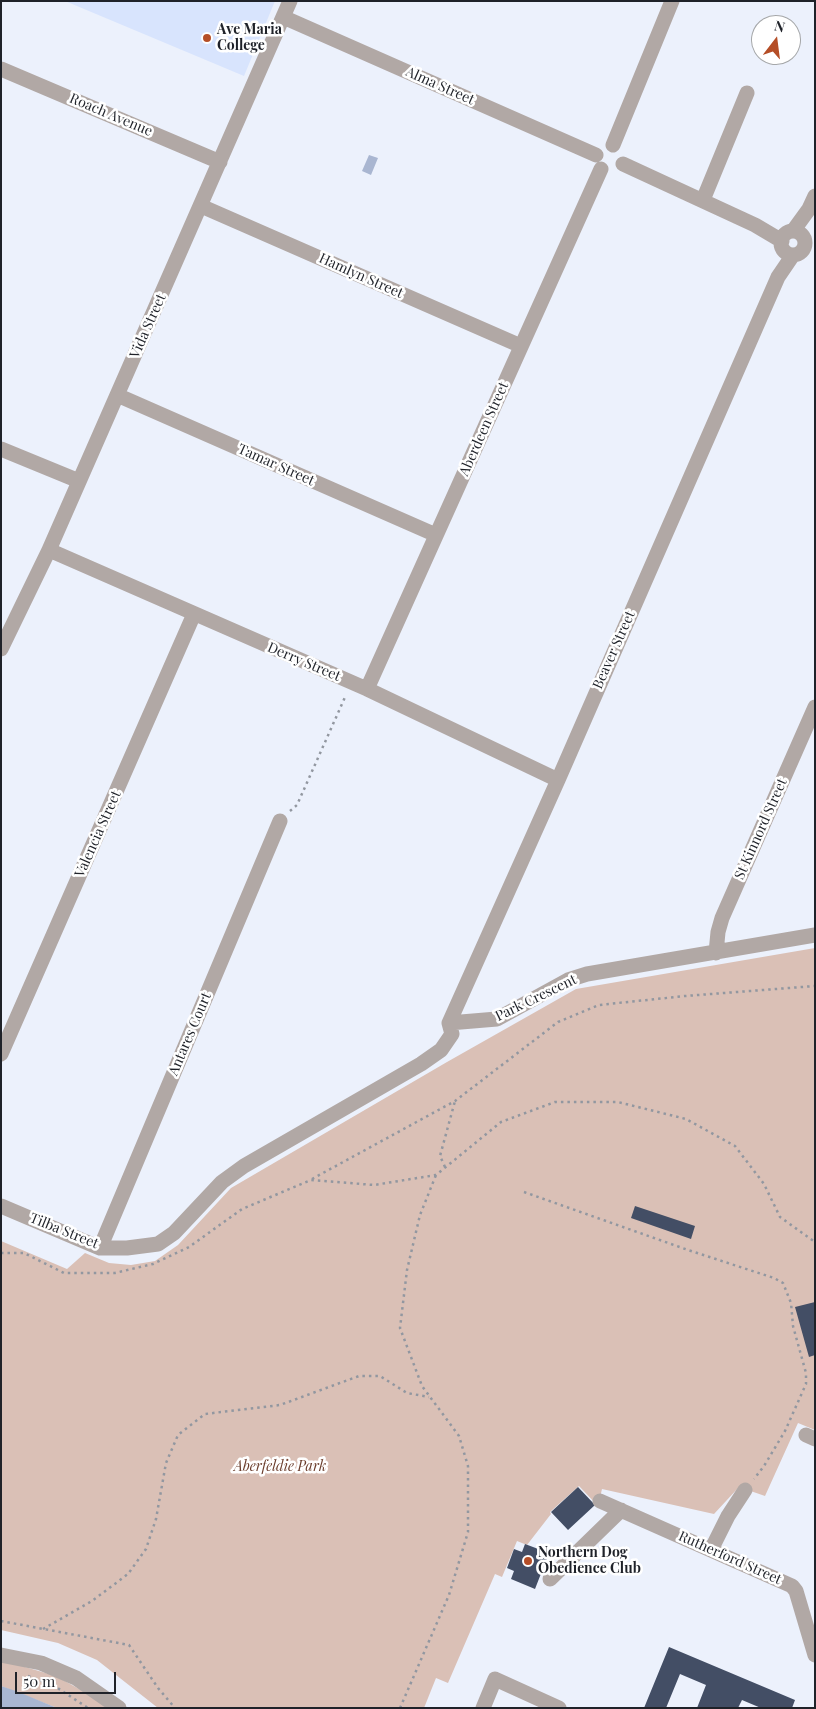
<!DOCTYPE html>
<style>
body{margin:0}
#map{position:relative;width:816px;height:1709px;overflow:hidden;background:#ecf1fc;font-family:"Playfair Display",serif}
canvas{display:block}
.frame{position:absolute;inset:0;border:2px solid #1f2229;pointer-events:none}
.north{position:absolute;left:751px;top:15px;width:50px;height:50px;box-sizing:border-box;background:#fff;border:1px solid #a5a7a9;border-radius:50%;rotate:15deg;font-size:14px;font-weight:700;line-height:20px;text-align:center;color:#1f2229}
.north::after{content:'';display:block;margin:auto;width:18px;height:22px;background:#b54e27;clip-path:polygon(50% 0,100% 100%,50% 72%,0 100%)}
.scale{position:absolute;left:15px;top:1672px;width:101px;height:22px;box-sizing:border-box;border:2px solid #1f2229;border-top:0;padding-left:6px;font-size:15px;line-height:18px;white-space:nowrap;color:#1f2229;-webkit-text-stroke:4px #fff;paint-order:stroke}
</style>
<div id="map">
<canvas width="816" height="1709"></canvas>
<div class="frame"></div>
<div class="north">N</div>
<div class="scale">50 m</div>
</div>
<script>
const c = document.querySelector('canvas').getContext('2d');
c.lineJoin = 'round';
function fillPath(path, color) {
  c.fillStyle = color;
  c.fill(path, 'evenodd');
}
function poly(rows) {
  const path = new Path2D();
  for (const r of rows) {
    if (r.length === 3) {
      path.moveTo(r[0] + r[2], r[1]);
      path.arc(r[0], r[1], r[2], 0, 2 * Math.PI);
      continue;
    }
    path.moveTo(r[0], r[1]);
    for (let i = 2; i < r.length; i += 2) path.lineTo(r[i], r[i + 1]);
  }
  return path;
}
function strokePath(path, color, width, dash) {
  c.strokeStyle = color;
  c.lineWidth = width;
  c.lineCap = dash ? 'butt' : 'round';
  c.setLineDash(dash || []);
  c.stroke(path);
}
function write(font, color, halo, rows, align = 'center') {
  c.font = font + ' "Playfair Display",serif';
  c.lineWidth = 5;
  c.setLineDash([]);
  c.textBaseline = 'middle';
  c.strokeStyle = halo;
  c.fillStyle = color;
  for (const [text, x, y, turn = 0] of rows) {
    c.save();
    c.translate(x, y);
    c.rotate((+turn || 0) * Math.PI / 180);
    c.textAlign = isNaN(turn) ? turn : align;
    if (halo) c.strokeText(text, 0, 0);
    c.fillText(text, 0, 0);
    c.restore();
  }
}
fillPath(poly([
 [65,1,275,1,244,76]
]), '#d8e4fd');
fillPath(poly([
 [815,948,815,1430,798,1423,765,1496,739,1487,714,1514,602,1489,598,1506,579,1486,550,1512,551,1514,527,1545,517,1541,502,1577,495,1574,448,1683,436,1678,424,1708,158,1708,97,1660,58,1643,1,1630,1,1241,67,1269,85,1253,109,1263,131,1265,155,1261,178,1245,231,1188,447,1062,576,989],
 [1,1660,56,1676,95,1698,106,1708,57,1708,1,1686]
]), '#dac0b6');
fillPath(poly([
 [369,155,378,158,371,175,362,171],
 [1,1686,16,1691,57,1708,1,1708]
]), '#a9b6d1');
fillPath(poly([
 [635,1206,695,1226,691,1239,631,1218],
 [815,1302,815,1355,809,1357,795,1307],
 [578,1487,595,1505,568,1530,551,1512],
 [525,1544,549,1553,535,1589,511,1579,514,1571,507,1568,514,1549,522,1552],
 [669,1647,795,1700,792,1708,761,1708,742,1700,738,1708,697,1708,706,1685,680,1674,666,1708,644,1708]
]), '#434e65');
strokePath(poly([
 [290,811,297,805,346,695],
 [445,1167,440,1156,455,1101],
 [312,1179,455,1101,558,1022,599,1005,685,996,815,986],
 [524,1192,688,1250,774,1278,783,1283,791,1303,793,1326,806,1373,806,1384,785,1431,764,1466,754,1479],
 [1,1253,24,1253,64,1273,115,1273,153,1264,189,1247,242,1209,311,1180,374,1185,436,1175,501,1122,555,1102,618,1102,686,1119,735,1146,764,1184,780,1217,815,1242],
 [1,1621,129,1645,158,1688,175,1708],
 [43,1629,92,1601,128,1574,146,1549,156,1519,166,1463,178,1435,205,1414,280,1405,359,1376,380,1376,407,1393,429,1397],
 [28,1676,53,1685,88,1708],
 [400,1708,449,1595,468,1532,468,1466,459,1436,422,1386,400,1328,407,1270,420,1215,436,1175]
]), '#9297a0', 2.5, [2.5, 4]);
strokePath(poly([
 [283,17,596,155],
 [1,69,220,162],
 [613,145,672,1],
 [623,164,755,225,782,241],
 [703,200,747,93],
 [201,206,521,346],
 [793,231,809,209,815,196],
 [793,243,12],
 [117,395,436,535],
 [1,449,79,481],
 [49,550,367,689,558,780],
 [1,649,49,550,290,1],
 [367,689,601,169],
 [716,953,718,932,722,918,815,707],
 [449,1023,558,780,778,277,793,255],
 [449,1023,497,1019,568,980,587,974,815,935],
 [1,1054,194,614],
 [1,1206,100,1248,127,1248,158,1244,174,1233,222,1182,244,1166,421,1064,441,1050,452,1034,449,1023],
 [100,1248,280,821],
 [806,1435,815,1439],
 [600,1501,792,1586,796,1591,815,1655],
 [711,1550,728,1516,745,1490],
 [550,1579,621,1510],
 [1,1655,41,1663,76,1678,119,1708],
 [483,1708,495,1679,559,1708]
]), '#b1a8a5', 15);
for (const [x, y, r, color] of [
 [207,38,5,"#b54e27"],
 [528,1561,5,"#b54e27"]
]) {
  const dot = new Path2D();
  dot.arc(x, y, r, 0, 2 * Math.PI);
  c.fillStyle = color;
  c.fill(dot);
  strokePath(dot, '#fff', 2);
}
write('bold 14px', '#1f2229', '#fff', [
 ["Ave Maria",217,30],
 ["College",217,46],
 ["Northern Dog",538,1553],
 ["Obedience Club",538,1569]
], 'left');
write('14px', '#1f2229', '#fff', [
 ["Alma Street",440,86,24],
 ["Roach Avenue",111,115,23],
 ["Hamlyn Street",361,276,24],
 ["Vida Street",148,326,-66],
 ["Aberdeen Street",484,429,-66],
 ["Tamar Street",276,465,24],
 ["Beaver Street",614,650,-66],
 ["Derry Street",304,662,23],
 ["St Kinnord Street",761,829,-66],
 ["Valencia Street",98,834,-66],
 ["Park Crescent",536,998,-26],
 ["Antares Court",190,1034,-67],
 ["Tilba Street",64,1231,22],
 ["Rutherford Street",730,1558,24]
]);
write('italic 14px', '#6b3d2c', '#fff', [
 ["Aberfeldie Park",280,1467]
]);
</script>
